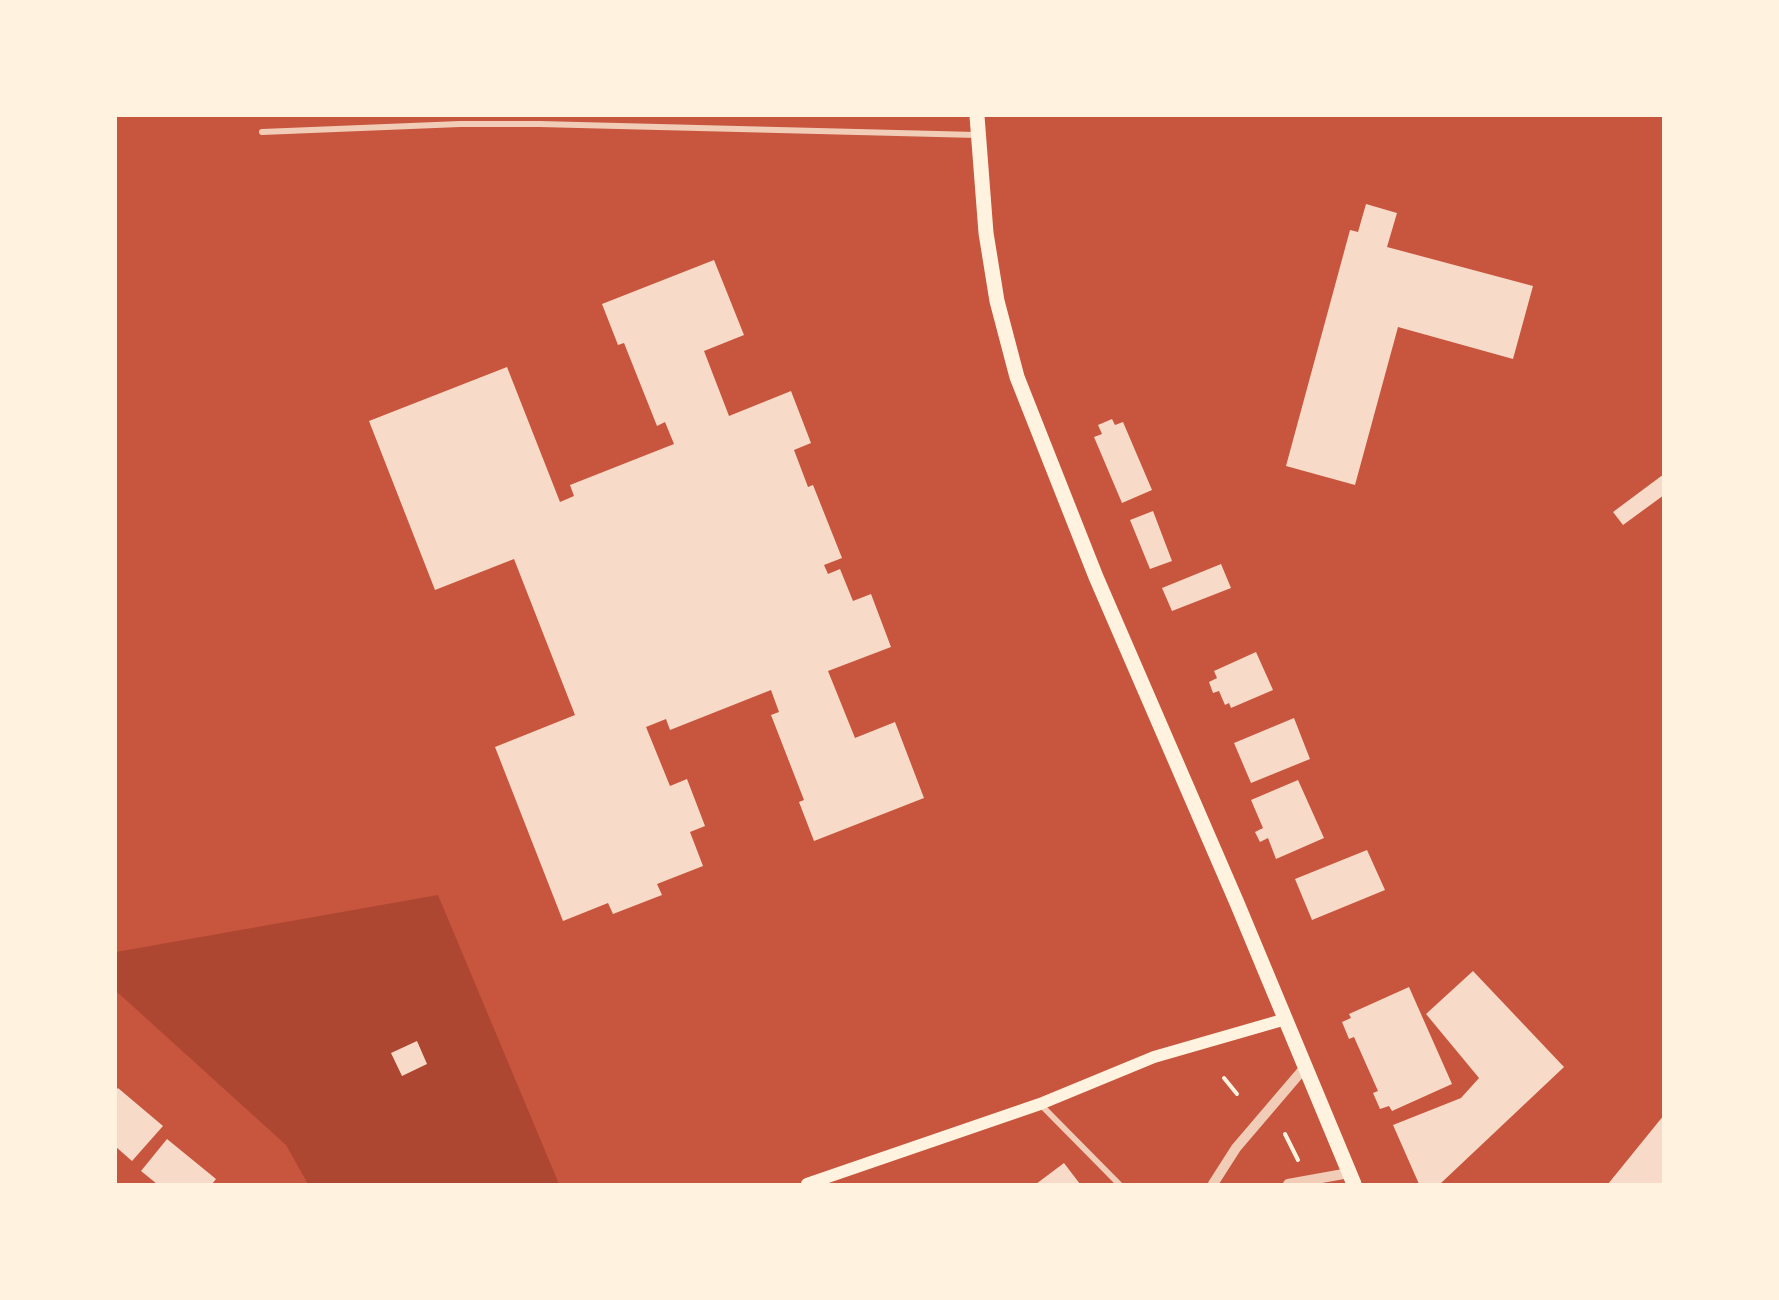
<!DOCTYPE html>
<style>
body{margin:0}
#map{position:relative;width:1779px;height:1300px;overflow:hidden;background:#c8553d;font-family:"Playfair Display",serif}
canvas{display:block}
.frame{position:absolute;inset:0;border:117px solid #fff3e0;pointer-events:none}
</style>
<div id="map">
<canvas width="1779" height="1300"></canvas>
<div class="frame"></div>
</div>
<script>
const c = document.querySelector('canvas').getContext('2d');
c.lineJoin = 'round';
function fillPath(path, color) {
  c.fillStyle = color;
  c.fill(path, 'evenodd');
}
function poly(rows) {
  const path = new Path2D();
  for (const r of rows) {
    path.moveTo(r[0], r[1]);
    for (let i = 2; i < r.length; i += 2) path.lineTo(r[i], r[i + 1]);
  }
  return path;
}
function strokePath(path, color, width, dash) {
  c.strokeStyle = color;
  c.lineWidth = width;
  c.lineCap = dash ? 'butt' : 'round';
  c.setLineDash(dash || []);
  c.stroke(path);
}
fillPath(poly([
 [438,895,559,1184,308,1184,286,1145,116,991,116,952]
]), '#ae4732');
fillPath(poly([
 [1366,204,1397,213,1387,247,1533,286,1513,359,1398,327,1355,485,1286,466,1350,230,1358,232],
 [714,260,744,335,704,351,729,416,791,391,811,443,794,450,808,487,813,485,842,558,824,565,828,574,840,569,853,601,871,594,891,647,828,671,855,738,895,722,924,798,814,841,799,802,804,800,771,715,779,712,771,690,670,730,666,719,646,727,670,786,687,779,705,826,690,832,703,866,657,884,662,895,613,914,608,903,563,921,495,747,575,715,514,559,435,590,369,421,507,367,560,502,574,496,570,485,674,444,665,422,657,426,624,343,618,345,602,304],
 [1112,419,1115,425,1123,422,1152,490,1122,503,1094,437,1102,434,1098,425],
 [1664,474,1664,495,1623,525,1613,512],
 [1153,511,1172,561,1150,569,1130,520],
 [1221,564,1231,588,1172,611,1162,588],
 [1256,652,1273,690,1231,708,1229,703,1225,705,1219,691,1213,693,1209,682,1217,678,1214,671],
 [1294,718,1310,759,1251,783,1234,743],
 [1298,780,1324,838,1276,859,1268,838,1260,842,1255,832,1263,828,1251,800],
 [1367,850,1385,890,1312,920,1295,879],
 [1473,971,1564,1067,1440,1184,1419,1184,1393,1125,1461,1098,1479,1078,1426,1014],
 [1409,987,1452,1084,1392,1111,1389,1106,1380,1109,1373,1093,1378,1091,1354,1037,1349,1039,1342,1022,1351,1018,1349,1014],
 [417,1041,427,1064,402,1076,391,1053],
 [118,1088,163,1126,132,1161,116,1147,116,1090],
 [1664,1115,1664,1184,1608,1184],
 [167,1139,216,1179,212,1184,157,1184,141,1171],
 [1064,1163,1080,1184,1036,1184]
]), '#f7dbc8');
strokePath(poly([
 [1224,1078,1237,1094],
 [1285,1134,1298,1160]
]), '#fff3e0', 4);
strokePath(poly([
 [262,132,460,124,539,124,977,135],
 [1040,1104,1119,1184]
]), '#f1ccb7', 6);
strokePath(poly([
 [1213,1184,1236,1148,1306,1066],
 [1288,1184,1349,1173]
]), '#f1ccb7', 10);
strokePath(poly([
 [807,1184,1040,1104,1154,1057,1286,1019]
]), '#fff3e0', 12);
strokePath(poly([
 [977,116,986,233,997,301,1017,377,1096,577,1237,903,1354,1184]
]), '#fff3e0', 15);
</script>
